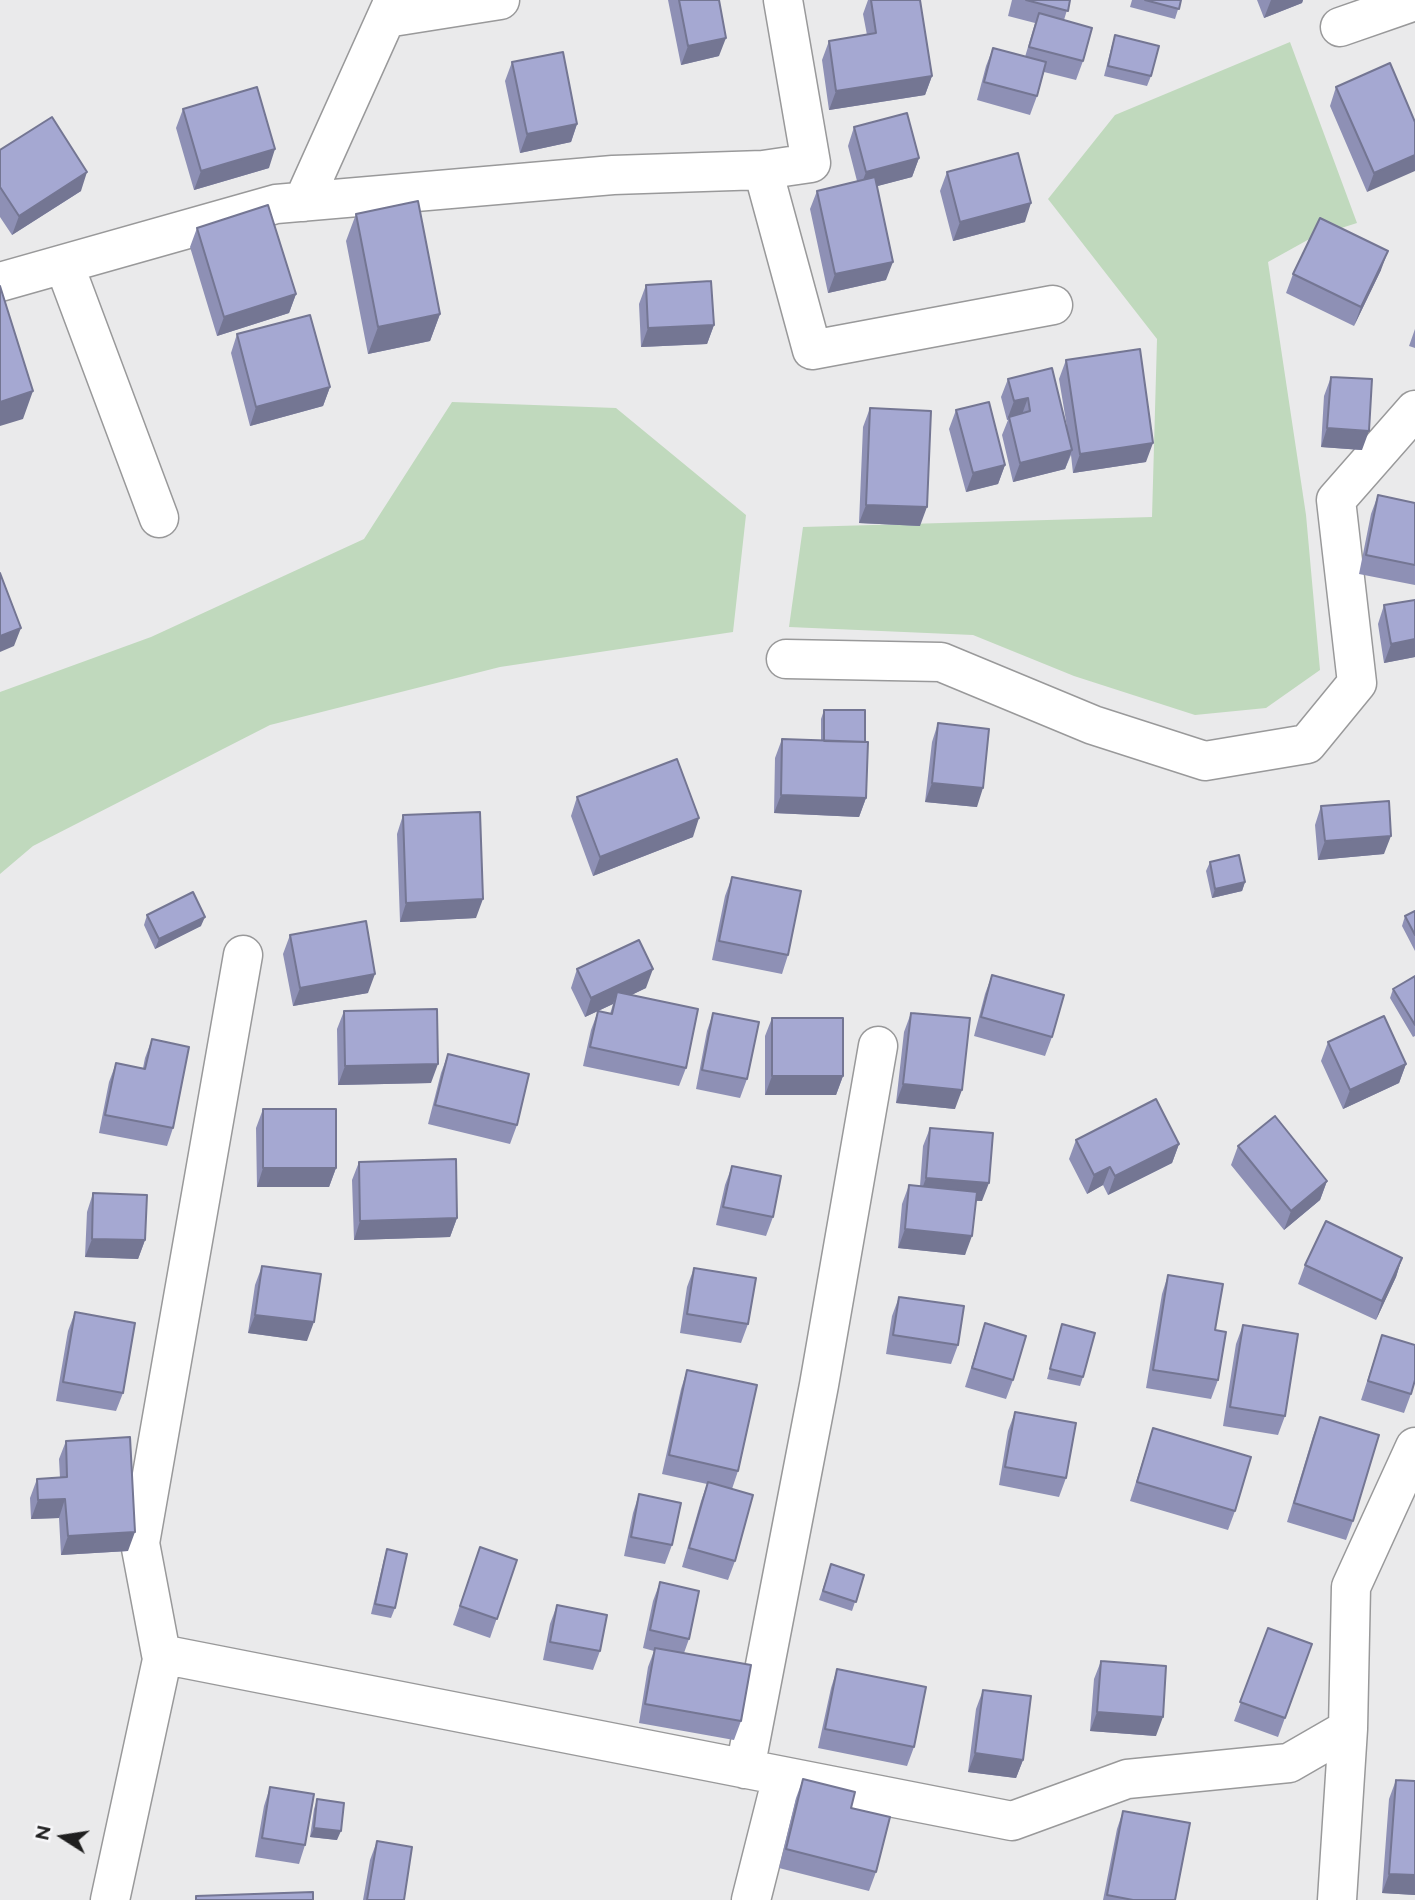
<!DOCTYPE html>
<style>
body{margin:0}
#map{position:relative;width:1415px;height:1900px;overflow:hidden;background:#eaeaeb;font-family:Raleway,sans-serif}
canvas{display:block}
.north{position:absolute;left:28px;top:1802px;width:70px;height:70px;-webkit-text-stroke:5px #f7f7f9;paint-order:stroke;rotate:282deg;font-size:19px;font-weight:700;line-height:28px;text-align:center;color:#1f1f1f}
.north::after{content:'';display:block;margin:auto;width:24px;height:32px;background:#1f1f1f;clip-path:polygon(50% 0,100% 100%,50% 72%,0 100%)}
</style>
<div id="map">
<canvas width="1415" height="1900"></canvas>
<div class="north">N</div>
</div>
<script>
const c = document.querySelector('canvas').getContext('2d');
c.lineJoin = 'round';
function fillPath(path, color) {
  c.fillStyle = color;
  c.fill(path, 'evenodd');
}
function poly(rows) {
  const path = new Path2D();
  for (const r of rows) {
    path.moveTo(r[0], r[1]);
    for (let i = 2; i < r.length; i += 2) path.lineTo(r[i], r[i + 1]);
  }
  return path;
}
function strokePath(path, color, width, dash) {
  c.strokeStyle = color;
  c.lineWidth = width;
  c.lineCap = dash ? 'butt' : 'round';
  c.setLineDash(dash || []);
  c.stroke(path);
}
fillPath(poly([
 [1290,42,1357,223,1313,237,1268,262,1306,515,1320,670,1266,708,1195,715,1074,676,973,635,789,627,803,527,1152,517,1157,339,1048,199,1115,115],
 [452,402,616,408,746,515,733,632,500,667,270,725,33,846,0,874,0,692,151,637,364,539]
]), '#c0d9bd');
const street = poly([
 [386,18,500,0],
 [1340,27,1415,1],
 [763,170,811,163,783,0],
 [303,202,394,0],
 [64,264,159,518],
 [0,282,276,204,613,175,763,170,812,350,1053,305],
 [786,659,941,662,1093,725,1205,761,1307,744,1357,683,1336,500,1415,410],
 [161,1654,1012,1821,1127,1779,1289,1763,1348,1729,1351,1587,1415,1447],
 [745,1769,819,1385,878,1046],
 [110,1900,163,1655,161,1654,140,1543,243,955],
 [751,1900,782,1777],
 [1337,1900,1348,1729]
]);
strokePath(street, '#99999a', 41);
strokePath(street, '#fff', 38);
fillPath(poly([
 [668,0,719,0,719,56,681,65],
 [868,0,920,0,932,76,925,95,829,110,822,60,829,41,867,35,863,14],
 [1012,0,1070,0,1064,20,1083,61,1076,80,1044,72,1037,96,1030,115,977,100,986,66,993,48,1025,57,1035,23,1008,16],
 [1132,0,1181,0,1175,19,1130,7],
 [1257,0,1303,0,1302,3,1264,18],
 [1115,35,1151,76,1147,86,1104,76,1112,45],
 [512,62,577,124,571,142,520,153,505,81],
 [1336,87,1415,122,1367,192,1330,106],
 [183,109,269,168,194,190,176,128],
 [854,127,919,158,912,177,877,186,886,280,828,293,810,209,817,191,857,181,848,146],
 [0,150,81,191,12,235,0,217],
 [947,172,1025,222,953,241,940,191],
 [356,214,440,314,430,341,368,354,346,241],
 [197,228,296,294,289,313,217,336,190,247],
 [1381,270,1354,326,1286,293,1293,274],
 [646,285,714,325,707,344,641,347,639,304],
 [1415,329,1415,348,1409,346],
 [237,334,330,387,323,406,250,426,231,353],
 [1066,360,1146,462,1073,473,1071,455,1065,469,1013,482,1002,435,1008,420,1007,420,1001,397,1008,379,1067,427,1059,379],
 [1331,377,1362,450,1321,447,1324,396],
 [870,408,920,526,859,523,863,427],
 [956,410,1005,465,998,484,966,492,949,429],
 [1378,495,1415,503,1415,585,1359,574,1371,514],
 [1415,600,1415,657,1384,663,1378,624,1384,605],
 [824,710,866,798,859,817,774,813,775,758,782,739,821,741,821,719],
 [938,723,977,807,925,802,932,742],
 [577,797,693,837,593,876,571,816],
 [1321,806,1384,854,1318,860,1315,825],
 [403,815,476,918,400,922,397,834],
 [1210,862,1245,882,1242,891,1212,898,1206,871],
 [732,877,788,955,782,974,712,960,725,896],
 [1415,911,1415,951,1402,926,1405,916],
 [147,915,201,926,155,949,144,925],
 [290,935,368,993,293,1006,283,954],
 [577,969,646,988,631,995,686,1068,679,1086,583,1066,591,1030,598,1011,585,1017,571,988],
 [613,1004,610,1014,598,1011],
 [992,975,1052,1037,1045,1056,974,1036,985,994],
 [1415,976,1415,1036,1413,1037,1390,998,1393,989],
 [344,1011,431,1083,338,1085,337,1029],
 [713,1013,747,1079,740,1098,696,1089,707,1031],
 [911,1013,955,1109,896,1103,904,1032],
 [772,1018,843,1076,836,1095,765,1095,765,1036],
 [152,1039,173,1128,167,1146,99,1133,109,1082,116,1063,143,1068,145,1058],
 [1328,1042,1406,1064,1399,1083,1343,1109,1321,1061],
 [448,1054,517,1125,510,1144,428,1124,441,1073],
 [263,1109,336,1168,329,1187,257,1187,256,1128],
 [930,1128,982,1201,976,1201,965,1255,898,1248,902,1204,909,1185,920,1186,923,1146],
 [1076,1140,1179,1144,1172,1163,1108,1195,1103,1185,1087,1194,1069,1159],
 [1238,1146,1327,1181,1320,1200,1284,1230,1231,1165],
 [359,1162,457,1218,450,1237,354,1240,352,1180],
 [732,1166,773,1217,766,1236,716,1225,725,1185],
 [93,1193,145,1240,138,1259,85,1257,87,1212],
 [1402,1258,1396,1277,1376,1320,1298,1284,1305,1265],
 [262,1266,307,1341,248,1333,255,1285],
 [694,1268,748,1324,741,1343,680,1333,687,1287],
 [1168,1275,1215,1330,1218,1380,1211,1399,1146,1388,1162,1294],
 [899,1297,958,1345,951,1364,886,1354,892,1316],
 [75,1312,123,1393,116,1411,56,1401,68,1331],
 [985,1323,1013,1380,1006,1399,965,1387],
 [1062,1324,1083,1377,1080,1386,1047,1379],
 [1243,1325,1285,1416,1278,1435,1223,1426,1236,1344],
 [1382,1335,1411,1394,1404,1413,1361,1400],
 [687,1370,738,1471,732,1489,735,1561,728,1580,682,1567,701,1501,707,1484,662,1474,681,1389],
 [1015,1412,1066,1478,1059,1497,999,1485,1008,1431],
 [1320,1417,1353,1521,1346,1540,1287,1522,1313,1436],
 [1153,1428,1235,1511,1228,1530,1130,1501],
 [66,1441,128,1551,61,1555,59,1518,31,1519,30,1498,37,1479,60,1478,59,1459],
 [639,1494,672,1545,665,1564,624,1556,633,1513],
 [480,1547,517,1560,490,1638,453,1625],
 [387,1549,395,1608,391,1618,371,1614,384,1559],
 [831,1564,864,1575,852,1611,819,1600],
 [660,1582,689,1639,684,1653,741,1721,734,1740,639,1723,648,1667,654,1651,643,1648,653,1601],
 [557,1605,600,1651,593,1670,543,1660,550,1624],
 [1268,1628,1312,1644,1278,1737,1234,1721],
 [1101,1661,1156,1736,1090,1731,1094,1679],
 [837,1669,914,1747,907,1766,818,1748,831,1688],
 [983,1690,1023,1760,1016,1778,968,1772,976,1709],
 [803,1779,876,1872,869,1891,779,1868,796,1798],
 [1396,1780,1415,1781,1415,1895,1382,1893,1389,1799],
 [270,1787,305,1845,299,1864,255,1857,264,1806],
 [317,1799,337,1840,310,1837,314,1809],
 [1123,1811,1175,1900,1103,1900,1117,1829],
 [377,1841,404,1900,363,1900,370,1860]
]), '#8e90b5');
fillPath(poly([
 [1271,0,1303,0,1302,3,1264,18],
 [726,38,719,56,681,65,688,46],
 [932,76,925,95,829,110,836,91],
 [577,124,571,142,520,153,527,134],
 [275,149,269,168,194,190,201,171],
 [1415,155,1415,171,1367,192,1374,173],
 [919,158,912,177,859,191,866,172],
 [87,172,81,191,12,235,19,216],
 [1031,203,1025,222,953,241,960,222],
 [1388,251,1381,270,1354,326,1361,307],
 [893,262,886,280,828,293,835,274],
 [296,294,289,313,217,336,224,317],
 [440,314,430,341,368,354,378,327],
 [714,325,707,344,641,347,648,328],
 [330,387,323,406,250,426,256,407],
 [33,391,23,419,0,426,0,402],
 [1028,398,1021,417,1009,417,1007,420,1014,401],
 [1327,428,1369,431,1362,450,1321,447],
 [1153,443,1146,462,1073,473,1080,454],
 [1072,450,1065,469,1013,482,1020,463],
 [1005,465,998,484,966,492,973,473],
 [866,505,927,507,920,526,859,523],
 [21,628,14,646,0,652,0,636],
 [1415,639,1415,657,1384,663,1391,644],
 [932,783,983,788,977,807,925,802],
 [781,795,866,798,859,817,774,813],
 [699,818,693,837,593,876,600,857],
 [1391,836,1384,854,1318,860,1325,841],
 [1245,882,1242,891,1212,898,1215,889],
 [483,899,476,918,400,922,406,903],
 [205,917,201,926,155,949,159,939],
 [653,969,646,988,615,1003,617,992,613,1004,585,1017,591,998],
 [375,974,368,993,293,1006,300,988],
 [438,1064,431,1083,338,1085,345,1066],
 [1406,1064,1399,1083,1343,1109,1350,1090],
 [772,1076,843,1076,836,1095,765,1095],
 [903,1084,962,1090,955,1109,896,1103],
 [1179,1144,1172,1163,1108,1195,1115,1176],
 [1110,1167,1103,1185,1087,1194,1094,1175],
 [263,1168,336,1168,329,1187,257,1187],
 [926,1178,989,1183,982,1201,919,1197],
 [1327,1181,1320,1200,1284,1230,1291,1211],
 [457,1218,450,1237,354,1240,360,1221],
 [905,1229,972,1236,965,1255,898,1248],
 [92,1239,145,1240,138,1259,85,1257],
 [1402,1258,1396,1277,1376,1320,1382,1301],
 [255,1315,314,1322,307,1341,248,1333],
 [65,1499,59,1518,31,1519,38,1500],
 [135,1532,128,1551,61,1555,68,1536],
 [1097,1712,1163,1717,1156,1736,1090,1731],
 [975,1753,1023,1760,1016,1778,968,1772],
 [314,1828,341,1831,337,1840,310,1837],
 [1389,1874,1415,1875,1415,1895,1382,1893]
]), '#747693');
const building = poly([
 [679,0,719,0,726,38,688,46,679,0],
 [871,0,920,0,932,76,836,91,829,41,876,33,871,0],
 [1026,0,1070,0,1068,11,1026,0],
 [1145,0,1181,0,1179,9,1145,0],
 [1039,13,1092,28,1083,61,1029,47,1039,13],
 [1115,35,1159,46,1151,76,1108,66,1115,35],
 [993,48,1046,62,1037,96,984,82,993,48],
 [563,52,577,124,527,134,512,62,563,52],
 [1390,63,1415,122,1415,155,1374,173,1336,87,1390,63],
 [257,87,275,149,201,171,183,109,257,87],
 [907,113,919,158,866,172,854,127,907,113],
 [52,117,87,172,19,216,0,187,0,150,52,117],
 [1018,153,1031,203,960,222,947,172,1018,153],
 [875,177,893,262,835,274,817,191,875,177],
 [418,201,440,314,378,327,356,214,418,201],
 [268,205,296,294,224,317,197,228,268,205],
 [1320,218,1388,251,1361,307,1293,274,1320,218],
 [711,281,714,325,648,328,646,285,711,281],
 [0,286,33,391,0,402,0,286],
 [310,315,330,387,256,407,237,334,310,315],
 [1140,349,1153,443,1080,454,1066,360,1140,349],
 [1052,368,1072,450,1020,463,1009,417,1030,411,1028,398,1014,401,1008,379,1052,368],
 [1331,377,1372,379,1369,431,1327,428,1331,377],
 [989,402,1005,465,973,473,956,410,989,402],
 [870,408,931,411,927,507,866,505,870,408],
 [1378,495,1415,503,1415,565,1366,555,1378,495],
 [0,573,21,628,0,636,0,573],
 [1415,600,1415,639,1391,644,1384,605,1415,600],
 [824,710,865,710,865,742,824,741,824,710],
 [938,723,989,729,983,788,932,783,938,723],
 [782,739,868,742,866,798,781,795,782,739],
 [677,759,699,818,600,857,577,797,677,759],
 [1389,801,1391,836,1325,841,1321,806,1389,801],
 [480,812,483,899,406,903,403,815,480,812],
 [1239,855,1245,882,1215,889,1210,862,1239,855],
 [732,877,801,891,788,955,719,941,732,877],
 [193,892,205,917,159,939,147,915,193,892],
 [1415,911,1415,935,1405,916,1415,911],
 [366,921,375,974,300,988,290,935,366,921],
 [639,940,653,969,591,998,577,969,639,940],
 [992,975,1064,995,1052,1037,981,1017,992,975],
 [1415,976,1415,1025,1393,989,1415,976],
 [617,992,698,1009,686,1068,590,1047,598,1011,612,1014,617,992],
 [437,1009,438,1064,345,1066,344,1011,437,1009],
 [713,1013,759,1022,747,1079,702,1070,713,1013],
 [911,1013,970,1018,962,1090,903,1084,911,1013],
 [1384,1016,1406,1064,1350,1090,1328,1042,1384,1016],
 [772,1018,843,1018,843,1076,772,1076,772,1018],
 [152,1039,189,1047,173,1128,105,1115,116,1063,145,1069,152,1039],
 [448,1054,529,1074,517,1125,435,1105,448,1054],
 [1156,1099,1179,1144,1115,1176,1110,1167,1094,1175,1076,1140,1156,1099],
 [263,1109,336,1109,336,1168,263,1168,263,1109],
 [1275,1116,1327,1181,1291,1211,1238,1146,1275,1116],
 [930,1128,993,1133,989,1183,926,1178,930,1128],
 [456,1159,457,1218,360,1221,359,1162,456,1159],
 [732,1166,781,1176,773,1217,723,1207,732,1166],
 [909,1185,977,1192,972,1236,905,1229,909,1185],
 [93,1193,147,1195,145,1240,92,1239,93,1193],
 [1326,1221,1402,1258,1382,1301,1305,1265,1326,1221],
 [262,1266,321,1274,314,1322,255,1315,262,1266],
 [694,1268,756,1278,748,1324,687,1314,694,1268],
 [1168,1275,1223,1284,1215,1330,1226,1332,1218,1380,1153,1370,1168,1275],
 [899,1297,964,1306,958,1345,893,1335,899,1297],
 [75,1312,135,1323,123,1393,63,1382,75,1312],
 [985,1323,1026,1336,1013,1380,972,1368,985,1323],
 [1062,1324,1095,1333,1083,1377,1050,1369,1062,1324],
 [1243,1325,1298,1334,1285,1416,1230,1407,1243,1325],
 [1382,1335,1415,1345,1415,1380,1411,1394,1368,1381,1382,1335],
 [687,1370,757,1385,738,1471,669,1455,687,1370],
 [1015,1412,1076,1423,1066,1478,1005,1467,1015,1412],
 [1320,1417,1379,1435,1353,1521,1294,1503,1320,1417],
 [1153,1428,1251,1457,1235,1511,1137,1482,1153,1428],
 [130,1437,135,1532,68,1536,65,1499,38,1500,37,1479,67,1477,66,1441,130,1437],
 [708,1482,753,1495,735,1561,689,1548,708,1482],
 [639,1494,681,1503,672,1545,631,1537,639,1494],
 [480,1547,517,1560,497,1619,460,1606,480,1547],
 [387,1549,407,1554,395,1608,375,1604,387,1549],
 [831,1564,864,1575,856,1602,823,1591,831,1564],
 [660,1582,699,1591,689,1639,650,1630,660,1582],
 [557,1605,607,1615,600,1651,550,1642,557,1605],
 [1268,1628,1312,1644,1285,1718,1240,1702,1268,1628],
 [655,1648,751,1665,741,1721,645,1704,655,1648],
 [1101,1661,1166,1666,1163,1717,1097,1712,1101,1661],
 [837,1669,926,1687,914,1747,825,1729,837,1669],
 [983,1690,1031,1696,1023,1760,975,1753,983,1690],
 [803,1779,855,1792,851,1808,890,1817,876,1872,786,1849,803,1779],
 [1396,1780,1415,1781,1415,1875,1389,1874,1396,1780],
 [270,1787,314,1794,305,1845,262,1838,270,1787],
 [317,1799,344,1803,341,1831,314,1828,317,1799],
 [1123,1811,1190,1823,1175,1900,1133,1900,1107,1895,1123,1811],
 [377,1841,412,1847,404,1900,367,1900,377,1841],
 [313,1892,313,1900,196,1900,196,1896,313,1892]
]);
fillPath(building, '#a5a8d2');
strokePath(building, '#747693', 2);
</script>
